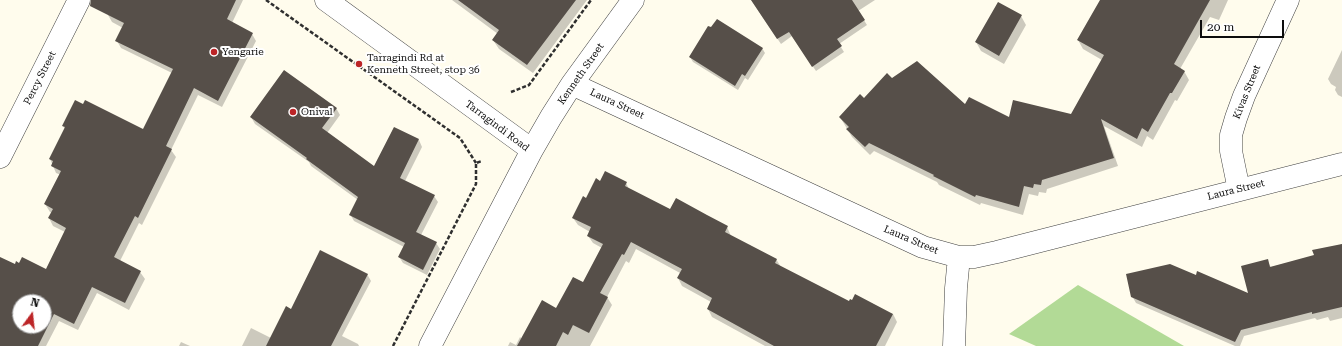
<!DOCTYPE html>
<style>
body{margin:0}
#map{position:relative;width:1342px;height:346px;overflow:hidden;background:#fffced;font-family:"Roboto Serif",serif}
canvas{display:block}
.north{position:absolute;left:12px;top:294px;width:40px;height:40px;box-sizing:border-box;background:#fff;border:1px solid #9e9e9e;border-radius:50%;rotate:15deg;font-size:11px;font-weight:700;line-height:16px;text-align:center;color:#0d0d0d}
.north::after{content:'';display:block;margin:auto;width:14px;height:18px;background:#bc2527;clip-path:polygon(50% 0,100% 100%,50% 72%,0 100%)}
.scale{position:absolute;left:1200px;top:20px;width:84px;height:18px;box-sizing:border-box;border:2px solid #0d0d0d;border-top:0;padding-left:5px;font-size:12px;line-height:14px;white-space:nowrap;color:#0d0d0d;-webkit-text-stroke:3px #fff;paint-order:stroke}
</style>
<div id="map">
<canvas width="1342" height="346"></canvas>
<div class="north">N</div>
<div class="scale">20 m</div>
</div>
<script>
const c = document.querySelector('canvas').getContext('2d');
c.lineJoin = 'round';
function fillPath(path, color) {
  c.fillStyle = color;
  c.fill(path, 'evenodd');
}
function poly(rows) {
  const path = new Path2D();
  for (const r of rows) {
    path.moveTo(r[0], r[1]);
    for (let i = 2; i < r.length; i += 2) path.lineTo(r[i], r[i + 1]);
  }
  return path;
}
function strokePath(path, color, width, dash) {
  c.strokeStyle = color;
  c.lineWidth = width;
  c.lineCap = dash ? 'butt' : 'round';
  c.setLineDash(dash || []);
  c.stroke(path);
}
function write(font, color, halo, rows, align = 'center') {
  c.font = font + ' "Roboto Serif",serif';
  c.lineWidth = 4;
  c.setLineDash([]);
  c.textBaseline = 'middle';
  c.strokeStyle = halo;
  c.fillStyle = color;
  for (const [text, x, y, turn = 0] of rows) {
    c.save();
    c.translate(x, y);
    c.rotate((+turn || 0) * Math.PI / 180);
    c.textAlign = isNaN(turn) ? turn : align;
    if (halo) c.strokeText(text, 0, 0);
    c.fillText(text, 0, 0);
    c.restore();
  }
}
fillPath(poly([
 [1078,285,1184,346,1036,346,1009,334]
]), '#b2da96');
fillPath(poly([
 [116,0,243,0,232,23,252,34,256,41,222,107,198,95,171,150,176,157,142,225,139,223,120,261,140,272,145,279,129,310,97,293,78,330,59,321,46,346,0,346,0,290,20,264,46,270,65,232,53,226,49,218,52,213,50,212,45,204,61,175,56,173,50,159,65,129,63,126,144,130,172,73,121,48,117,41,123,28,112,22,108,15],
 [20,302,44,302,44,326,20,326],
 [452,0,587,0,533,73,499,49,493,40,498,34],
 [751,0,875,0,858,11,867,25,839,44,844,52,816,71,792,36,781,44],
 [1101,0,1228,0,1219,20,1210,17,1180,69,1184,71,1189,80,1177,101,1175,100,1153,140,1147,136,1142,147,1104,126,1118,166,1047,189,1046,193,1039,192,1038,196,1029,194,1023,215,981,203,980,205,939,185,937,182,874,151,870,155,852,137,840,117,892,79,966,106,1009,118,1071,115,1102,60,1083,49,1078,40],
 [1021,16,1026,25,1004,64,981,51,976,42],
 [762,48,765,53,748,80,745,78,738,90,693,62,690,57],
 [1342,50,1342,97,1338,95,1335,90,1336,87,1331,84,1328,79],
 [336,108,340,115,327,133,374,167,394,128,419,140,422,147,405,181,434,196,438,202,421,235,436,243,440,249,427,275,403,263,399,257,404,247,354,221,350,214,358,200,311,166,309,162,255,124,251,117],
 [600,182,626,183,629,189,671,210,727,227,731,236,776,259,781,267,849,302,893,314,897,322,885,346,765,346,712,317,708,309,711,302,682,286,678,278,680,273,636,249,629,263,626,261,607,297,612,305,590,346,508,346,510,342,516,345,520,337,522,339,583,284,602,248,593,243,588,236,590,232,578,225,573,218],
 [1342,244,1342,318,1330,321,1328,317,1317,320,1315,318,1244,336,1240,346,1235,346,1136,303,1132,296,1196,277,1250,295,1267,261,1271,267,1315,256],
 [367,274,371,281,342,336,358,344,359,346,242,346,251,328,271,338,291,310],
 [181,342,190,346,179,346]
]), '#0003');
fillPath(poly([
 [91,0,236,0,227,19,253,33,218,101,194,88,166,146,172,149,138,218,135,216,114,257,141,271,125,303,92,287,74,324,54,314,38,346,0,346,0,257,15,264,16,261,19,263,22,257,46,269,66,228,48,218,53,209,44,204,61,171,51,166,53,161,49,159,65,127,62,126,75,100,83,104,85,100,143,129,173,69,115,41,124,23,90,6],
 [20,302,44,302,44,326,20,326],
 [458,0,576,0,527,65,492,40,499,30],
 [751,0,852,0,865,20,837,39,842,46,812,67,789,32,777,39],
 [1100,0,1210,0,1174,64,1185,71,1172,93,1170,93,1148,132,1142,128,1137,139,1101,119,1114,158,1042,180,1041,185,1034,184,1033,188,1024,186,1019,207,976,195,975,197,933,176,934,175,869,143,865,147,846,129,849,127,839,117,860,94,864,98,887,73,892,78,917,61,965,104,969,97,1009,117,1013,100,1071,114,1104,55,1077,40],
 [998,2,1022,15,999,56,975,42],
 [717,19,763,48,745,76,742,74,735,86,689,57,708,26,711,27],
 [284,70,337,108,322,128,374,166,394,127,419,139,400,178,435,195,416,232,437,242,423,270,398,257,405,243,349,215,358,197,306,159,307,158,250,117],
 [605,171,627,182,625,186,670,209,676,198,707,215,728,226,725,232,777,259,775,263,849,301,850,299,852,300,855,294,893,314,876,346,774,346,707,309,712,298,677,278,682,269,631,242,624,255,622,254,600,293,608,297,589,333,573,325,568,335,563,332,556,346,517,346,542,300,556,308,573,277,583,282,603,244,587,236,591,227,572,218,583,196,586,198,596,178,600,181],
 [1342,244,1342,307,1312,314,1312,312,1241,330,1235,342,1131,297,1126,274,1170,264,1196,275,1197,271,1248,293,1241,266,1268,259,1270,267,1314,255,1312,250],
 [320,250,368,274,331,346,266,346,286,306,291,309]
]), '#564f49');
const minor = poly([
 [326,0,532,150],
 [572,84,923,247,959,257,974,257,997,252,1342,164],
 [0,157,79,0],
 [1239,190,1231,151,1231,135,1236,118,1244,96,1288,0],
 [430,346,532,150,551,117,572,84,633,0],
 [954,346,956,288,959,257]
]);
strokePath(minor, '#404040', 23);
strokePath(poly([
 [266,0,460,138,476,163],
 [511,92,529,85,591,0],
 [393,346,476,184,476,163,482,161]
]), '#2f2f2f', 2.5, [4, 2]);
strokePath(minor, '#fff', 22);
for (const [x, y, r, color] of [
 [214,52,4,"#bc2527"],
 [359,64,4,"#bc2527"],
 [293,112,4,"#bc2527"]
]) {
  const dot = new Path2D();
  dot.arc(x, y, r, 0, 2 * Math.PI);
  c.fillStyle = color;
  c.fill(dot);
  strokePath(dot, '#fff', 1.5);
}
write('10px', '#0d0d0d', '#fff', [
 ["Yengarie",222,52],
 ["Tarragindi Rd at",367,58],
 ["Kenneth Street, stop 36",367,70],
 ["Onival",301,112]
], 'left');
write('10px', '#0d0d0d', '#fff', [
 ["Kenneth Street",581,74,-55],
 ["Percy Street",40,78,-63],
 ["Kivas Street",1247,92,-68],
 ["Laura Street",617,104,25],
 ["Tarragindi Road",497,126,37],
 ["Laura Street",1236,190,-14],
 ["Laura Street",911,240,23]
]);
</script>
